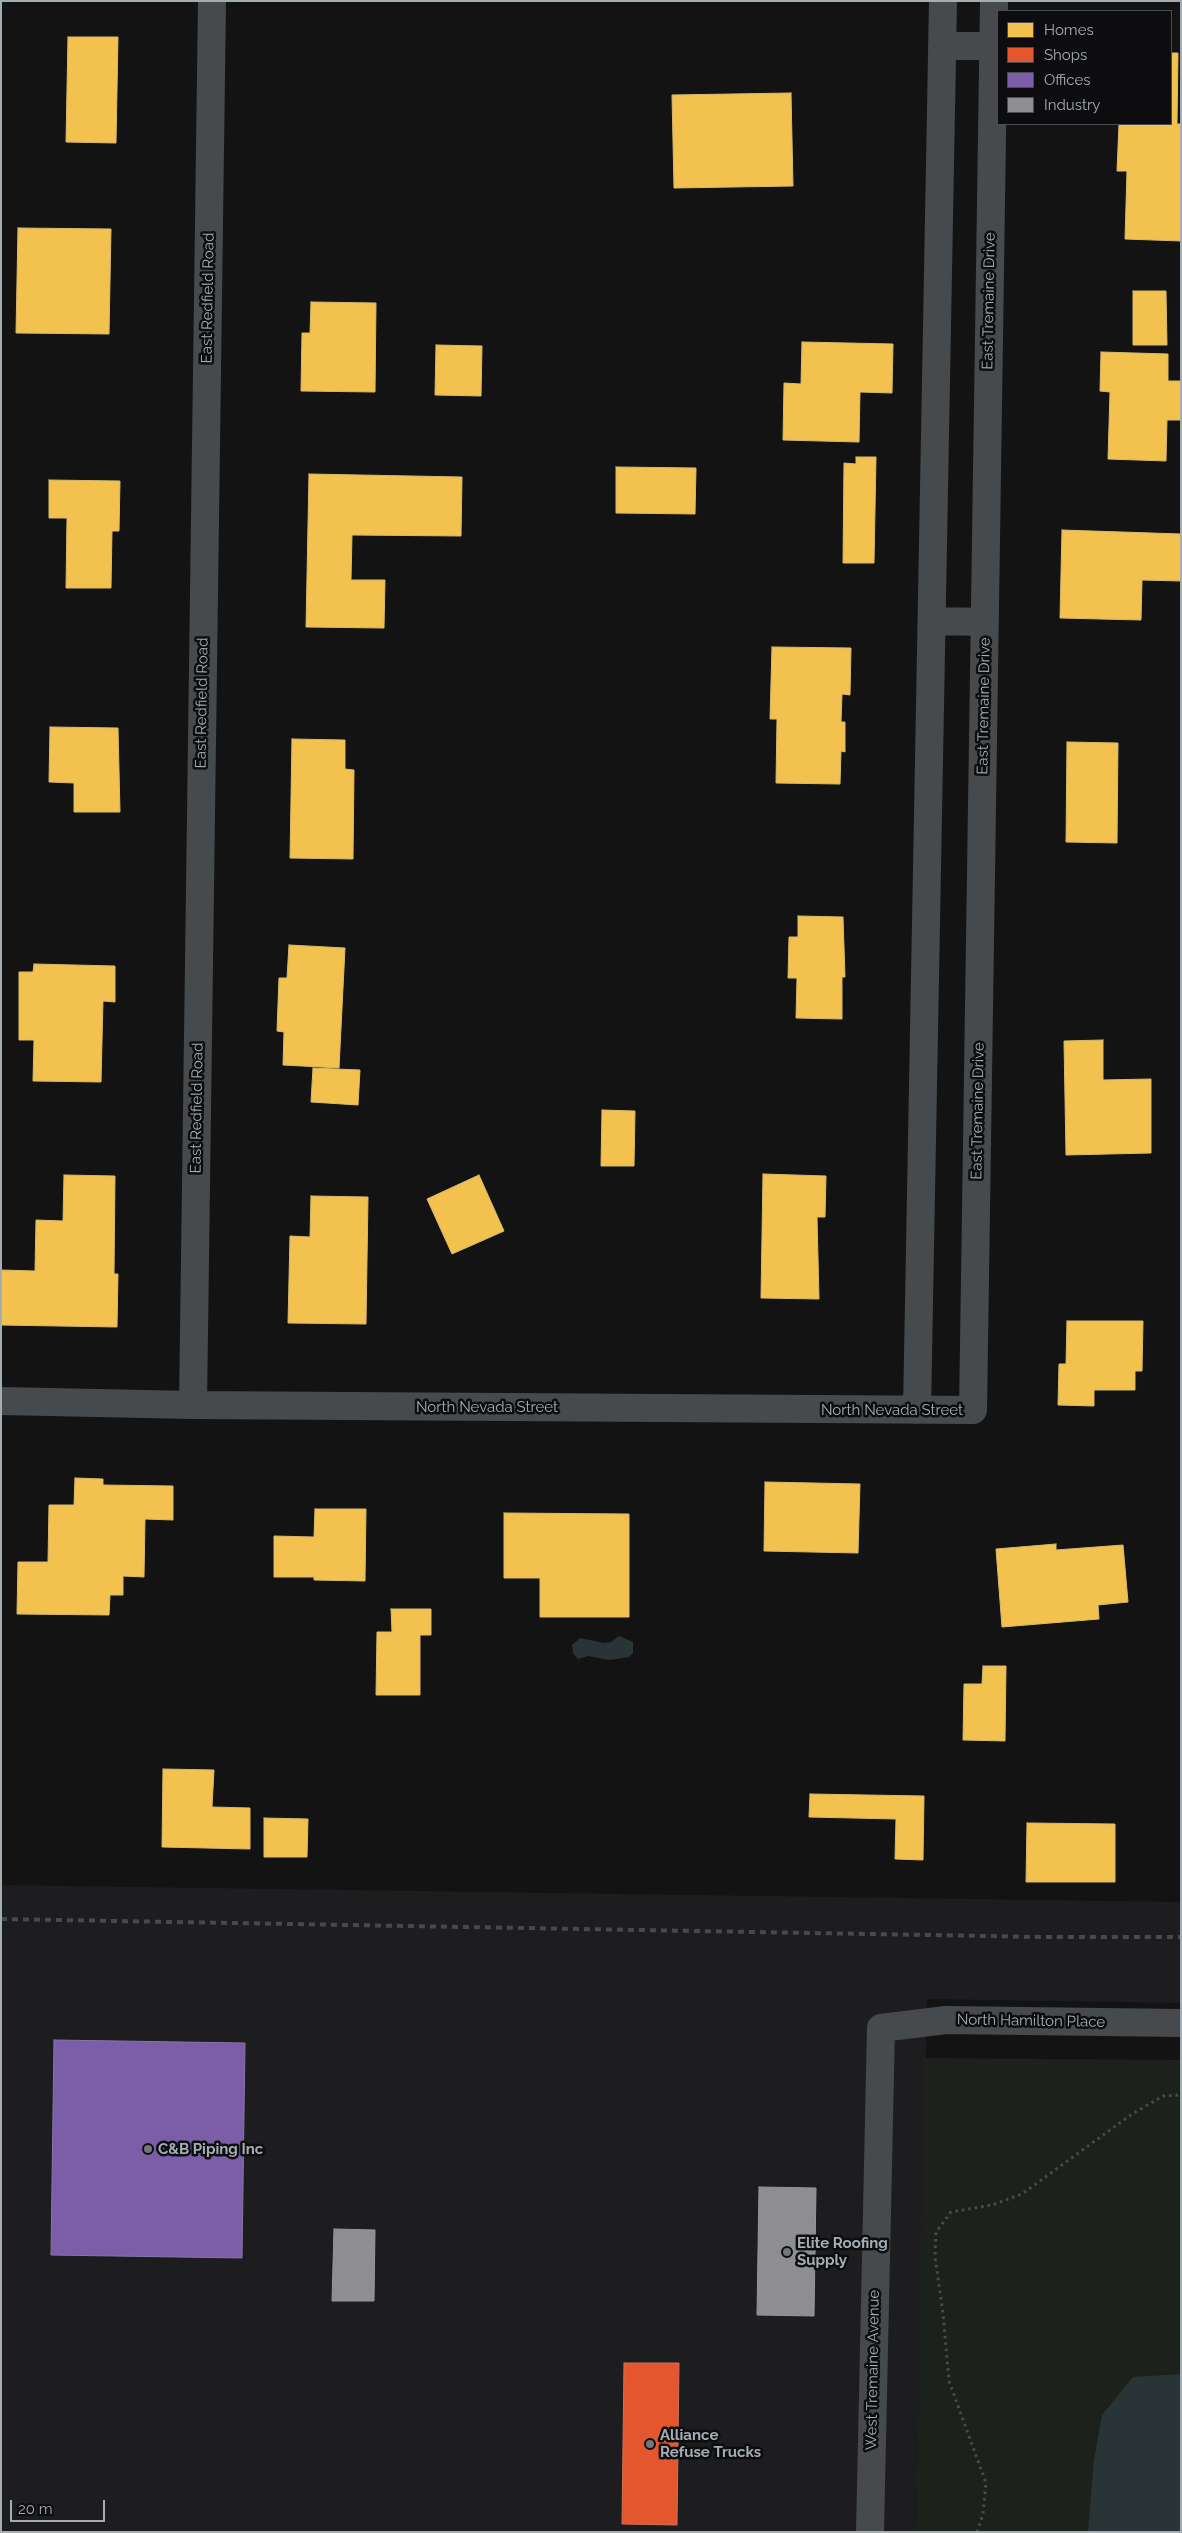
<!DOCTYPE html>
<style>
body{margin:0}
#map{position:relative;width:1182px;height:2533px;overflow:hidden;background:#131313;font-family:Raleway,sans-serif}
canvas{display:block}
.frame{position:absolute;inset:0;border:2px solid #a3adb4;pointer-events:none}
.legend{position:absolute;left:997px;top:10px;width:175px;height:115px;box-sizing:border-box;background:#0d0d0f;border:1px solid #494d51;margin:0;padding:6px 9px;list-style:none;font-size:15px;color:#a3adb4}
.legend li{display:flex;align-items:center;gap:10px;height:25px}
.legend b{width:25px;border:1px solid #494d51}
.scale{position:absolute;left:10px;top:2500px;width:95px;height:22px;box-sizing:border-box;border:2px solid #a3adb4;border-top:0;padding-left:6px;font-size:15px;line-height:18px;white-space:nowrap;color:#a3adb4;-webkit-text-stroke:4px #0d0d0f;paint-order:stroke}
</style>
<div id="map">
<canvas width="1182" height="2533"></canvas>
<div class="frame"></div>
<ul class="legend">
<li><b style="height:14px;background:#f2c14e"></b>Homes</li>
<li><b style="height:14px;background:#e4572e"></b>Shops</li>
<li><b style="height:14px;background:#7b5ea7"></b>Offices</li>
<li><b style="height:14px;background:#8d8d92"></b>Industry</li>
</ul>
<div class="scale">20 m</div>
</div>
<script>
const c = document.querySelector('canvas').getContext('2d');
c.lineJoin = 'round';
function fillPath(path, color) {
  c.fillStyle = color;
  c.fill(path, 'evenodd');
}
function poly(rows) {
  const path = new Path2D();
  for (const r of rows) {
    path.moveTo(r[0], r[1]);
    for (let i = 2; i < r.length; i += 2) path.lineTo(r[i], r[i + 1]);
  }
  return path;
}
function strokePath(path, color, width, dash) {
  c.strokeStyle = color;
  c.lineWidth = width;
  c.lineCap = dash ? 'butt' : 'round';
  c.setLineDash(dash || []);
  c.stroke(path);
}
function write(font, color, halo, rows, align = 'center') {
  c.font = font + ' Raleway,sans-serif';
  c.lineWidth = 5;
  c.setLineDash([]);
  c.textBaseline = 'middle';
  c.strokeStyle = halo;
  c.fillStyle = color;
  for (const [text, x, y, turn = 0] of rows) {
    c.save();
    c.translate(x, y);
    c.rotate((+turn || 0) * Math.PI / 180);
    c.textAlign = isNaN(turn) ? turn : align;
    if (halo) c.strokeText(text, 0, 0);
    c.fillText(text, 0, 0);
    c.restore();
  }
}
fillPath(poly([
 [1,1885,1181,1902,1181,2003,927,1999,916,2532,1,2532]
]), '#1d1d1f');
fillPath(poly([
 [924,2058,1181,2060,1181,2532,916,2532]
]), '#1c211b');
fillPath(poly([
 [619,1636,633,1642,633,1653,629,1657,610,1660,588,1656,578,1659,573,1653,572,1645,580,1638,604,1643,611,1642],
 [1181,2374,1181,2532,1088,2532,1094,2460,1102,2415,1133,2377]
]), '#283436');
const homes = poly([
 [68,37,118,37,116,143,66,142,68,37],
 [1171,53,1178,53,1177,124,1181,124,1181,241,1125,239,1127,171,1117,171,1119,124,1171,124,1171,53],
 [791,93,793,186,674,188,672,95,791,93],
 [18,228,111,229,109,334,16,333,18,228],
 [1133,291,1166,291,1167,345,1133,345,1133,291],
 [311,302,376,303,375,392,301,391,302,333,310,333,311,302],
 [802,342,893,344,892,393,860,392,859,442,783,440,784,383,801,384,802,342],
 [436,345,482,346,481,396,435,395,436,345],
 [1101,352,1168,354,1168,381,1181,381,1181,420,1167,420,1166,461,1108,459,1110,392,1100,391,1101,352],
 [856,457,876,457,874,563,843,563,844,463,856,464,856,457],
 [616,467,696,468,695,514,616,513,616,467],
 [309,474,462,477,461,536,352,535,351,580,385,580,384,628,306,627,309,474],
 [49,480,120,481,119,531,112,531,111,588,66,588,67,518,49,518,49,480],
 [1062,530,1181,534,1181,581,1142,580,1141,620,1060,618,1062,530],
 [772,647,851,648,850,695,842,694,841,722,845,722,845,752,841,751,840,784,776,783,777,719,770,719,772,647],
 [50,727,118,728,120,812,74,812,74,783,49,782,50,727],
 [292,739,345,740,345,769,354,770,353,859,290,858,292,739],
 [1067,742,1118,743,1117,843,1066,842,1067,742],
 [798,916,843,917,845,977,842,977,842,1019,796,1018,797,978,788,978,789,937,798,937,798,916],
 [289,945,345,948,339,1068,283,1065,284,1032,277,1031,279,978,287,978,289,945],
 [34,964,115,966,115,1002,103,1001,101,1082,33,1081,34,1040,19,1040,19,972,33,972,34,964],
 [1103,1040,1103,1080,1151,1079,1151,1153,1066,1155,1064,1041,1103,1040],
 [313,1068,360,1070,358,1105,311,1102,313,1068],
 [602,1110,635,1111,634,1166,601,1166,602,1110],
 [763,1174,826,1176,825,1217,817,1217,819,1299,761,1298,763,1174],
 [64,1175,115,1176,114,1274,118,1274,117,1327,1,1325,1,1270,35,1271,36,1220,63,1221,64,1175],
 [479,1175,504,1231,452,1254,427,1199,479,1175],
 [311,1196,368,1197,366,1324,288,1323,290,1236,310,1237,311,1196],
 [1067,1321,1143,1321,1142,1371,1135,1371,1135,1390,1094,1390,1094,1406,1058,1405,1059,1364,1066,1364,1067,1321],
 [75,1478,103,1479,103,1485,173,1486,173,1520,145,1519,144,1577,123,1576,123,1595,110,1595,109,1615,17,1614,18,1562,48,1562,49,1505,74,1505,75,1478],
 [765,1482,860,1484,858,1553,764,1551,765,1482],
 [315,1509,366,1509,365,1581,314,1580,314,1577,274,1577,274,1536,314,1537,315,1509],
 [504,1513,629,1514,629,1617,540,1617,540,1578,504,1578,504,1513],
 [1056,1544,1056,1550,1123,1545,1128,1602,1098,1605,1099,1619,1002,1627,996,1549,1056,1544],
 [391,1609,431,1609,431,1635,420,1635,420,1695,376,1695,377,1632,392,1632,391,1609],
 [983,1666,1006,1666,1005,1741,963,1740,964,1684,982,1684,983,1666],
 [163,1769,214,1770,212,1807,250,1808,250,1849,162,1847,163,1769],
 [810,1794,924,1796,923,1860,895,1859,896,1819,809,1817,810,1794],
 [264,1818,308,1819,307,1857,264,1857,264,1818],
 [1027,1823,1115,1824,1115,1882,1026,1882,1027,1823]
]);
fillPath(homes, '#f2c14e');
strokePath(homes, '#dabb6d', 1);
const shops = poly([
 [624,2363,679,2363,677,2525,622,2524,624,2363]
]);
fillPath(shops, '#e4572e');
strokePath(shops, '#d07156', 1);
const offices = poly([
 [54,2040,245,2043,242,2258,51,2255,54,2040]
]);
fillPath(offices, '#7b5ea7');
strokePath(offices, '#8776ab', 1);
const industry = poly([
 [759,2187,816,2188,814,2316,757,2315,759,2187],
 [334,2229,375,2230,374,2301,332,2301,334,2229]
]);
fillPath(industry, '#8d8d92');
strokePath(industry, '#94979c', 1);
strokePath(poly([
 [977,2532,983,2514,986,2483,949,2381,943,2313,935,2257,936,2232,951,2212,992,2205,1022,2194,1132,2114,1163,2096,1181,2095]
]), '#494b4e', 3, [2.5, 4]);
strokePath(poly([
 [942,46,993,46],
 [932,621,985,622],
 [1,1401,193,1405,973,1410,994,1],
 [193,1405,212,1],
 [917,1410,943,1],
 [870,2532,881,2028,946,2020,1181,2023]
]), '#474a4c', 28);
strokePath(poly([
 [1,1919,1045,1937,1181,1937]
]), '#474a4b', 4, [6, 5]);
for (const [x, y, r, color] of [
 [148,2149,5,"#71777c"],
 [787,2252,5,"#71777c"],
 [650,2444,5,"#71777c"]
]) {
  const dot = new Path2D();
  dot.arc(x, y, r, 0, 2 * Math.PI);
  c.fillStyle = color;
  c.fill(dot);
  strokePath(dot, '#0d0d0f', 2);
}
write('15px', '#a3adb4', '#0d0d0f', [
 ["East Redfield Road",208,298,-89],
 ["East Tremaine Drive",989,301,-89],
 ["East Redfield Road",202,703,-89],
 ["East Tremaine Drive",984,706,-89],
 ["East Redfield Road",197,1108,-89],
 ["East Tremaine Drive",978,1111,-89],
 ["North Nevada Street",487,1407],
 ["North Nevada Street",892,1410],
 ["North Hamilton Place",1031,2021,1],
 ["West Tremaine Avenue",873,2370,-89]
]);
write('bold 15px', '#a3adb4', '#0d0d0f', [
 ["C&B Piping Inc",158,2149],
 ["Elite Roofing",797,2243],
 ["Supply",797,2260],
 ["Alliance",660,2435],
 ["Refuse Trucks",660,2452]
], 'left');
</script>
